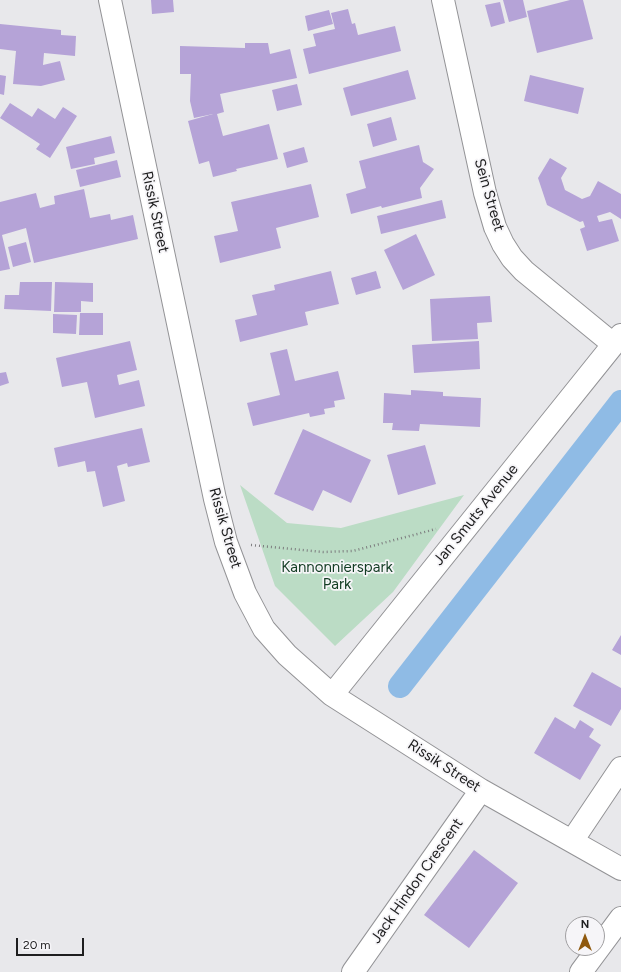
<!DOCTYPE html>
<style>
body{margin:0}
#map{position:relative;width:621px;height:972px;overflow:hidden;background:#e8e8eb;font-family:Figtree,sans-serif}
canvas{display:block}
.north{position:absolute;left:565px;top:916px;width:40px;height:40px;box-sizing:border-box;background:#f6f5f8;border:1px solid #a09fa1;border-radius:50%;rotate:0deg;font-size:11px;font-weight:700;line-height:16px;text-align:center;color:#1e1e1f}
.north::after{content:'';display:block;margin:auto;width:14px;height:18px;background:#8f590e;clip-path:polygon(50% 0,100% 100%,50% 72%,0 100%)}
.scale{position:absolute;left:16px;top:938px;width:68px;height:18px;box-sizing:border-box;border:2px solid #1e1e1f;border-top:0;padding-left:5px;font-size:12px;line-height:14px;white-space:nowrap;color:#1e1e1f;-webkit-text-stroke:3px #f6f5f8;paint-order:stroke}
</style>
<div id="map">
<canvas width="621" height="972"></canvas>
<div class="north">N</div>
<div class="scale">20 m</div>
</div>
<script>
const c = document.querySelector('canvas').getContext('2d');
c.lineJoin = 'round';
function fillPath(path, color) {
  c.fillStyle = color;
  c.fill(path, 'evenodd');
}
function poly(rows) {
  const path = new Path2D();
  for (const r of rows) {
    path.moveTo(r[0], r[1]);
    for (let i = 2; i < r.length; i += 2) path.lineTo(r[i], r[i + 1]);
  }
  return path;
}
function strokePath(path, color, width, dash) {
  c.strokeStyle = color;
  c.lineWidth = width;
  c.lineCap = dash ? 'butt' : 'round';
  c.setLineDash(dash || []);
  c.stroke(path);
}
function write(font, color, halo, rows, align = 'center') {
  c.font = font + ' Figtree,sans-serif';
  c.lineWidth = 3.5;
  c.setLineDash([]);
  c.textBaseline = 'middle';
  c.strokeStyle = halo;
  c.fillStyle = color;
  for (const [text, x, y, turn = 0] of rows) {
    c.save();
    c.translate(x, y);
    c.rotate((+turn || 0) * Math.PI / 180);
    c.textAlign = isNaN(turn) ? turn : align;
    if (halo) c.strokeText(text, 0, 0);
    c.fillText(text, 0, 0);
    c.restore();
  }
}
fillPath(poly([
 [240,485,287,523,341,528,464,495,393,592,335,646,275,586]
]), '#bbdcc5');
strokePath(poly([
 [400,686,621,402]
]), '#8fbbe5', 24);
fillPath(poly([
 [151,0,173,0,174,12,152,14],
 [503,0,523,0,527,17,509,22],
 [570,0,583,0,593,39,537,53,527,11],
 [500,2,505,23,491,27,485,5],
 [348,9,352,24,355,23,358,35,395,26,401,51,309,74,303,49,316,46,313,34,335,29,331,13],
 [329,10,333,24,308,31,305,16],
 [0,24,61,30,61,35,76,36,75,56,44,53,43,65,60,61,65,80,41,86,13,84,16,51,0,49],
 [245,43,268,43,270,54,290,49,297,78,220,94,224,112,217,114,223,136,269,124,278,159,236,169,237,171,213,177,209,161,199,164,188,121,213,114,194,118,190,101,191,74,180,74,180,46,245,48],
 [408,70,416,99,351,116,343,88],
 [0,75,6,76,4,95,0,94],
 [530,75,584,88,578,114,524,101],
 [297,84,302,105,277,111,272,90],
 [10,103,32,117,38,108,55,119,63,107,77,116,50,158,36,149,40,144,0,118],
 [391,117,397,140,373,147,367,124],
 [111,136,115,153,94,158,95,164,71,169,66,147],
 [419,145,423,162,434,169,420,188,422,198,382,208,381,206,351,214,346,194,366,188,359,161],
 [304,147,308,162,287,168,283,153],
 [550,158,567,168,561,178,565,190,582,199,590,196,598,181,621,194,621,219,610,212,597,216,599,222,612,219,619,241,587,251,580,229,585,227,583,221,580,222,547,205,538,178],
 [117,160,121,177,80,187,76,170],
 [311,184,319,217,276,228,281,248,220,263,214,236,238,231,231,202],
 [84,189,90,218,110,214,111,220,133,215,138,239,34,263,26,228,2,235,10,269,0,271,0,202,36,193,40,208,55,204,54,196],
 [442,200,446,218,381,234,377,216],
 [416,234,435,275,403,290,384,250],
 [26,242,31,262,13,267,8,247],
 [331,271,339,304,305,312,308,325,240,342,235,320,257,315,252,295,275,290,274,285],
 [376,271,381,288,356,295,351,278],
 [20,282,52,282,51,311,4,309,5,295,19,295],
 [55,282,93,283,93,302,81,301,81,312,54,312],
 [490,296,492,322,477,323,478,339,432,341,430,299],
 [80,313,103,313,103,335,79,335],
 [53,314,77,315,76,334,53,333],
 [130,341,137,370,117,375,119,385,139,380,145,406,95,418,87,382,62,387,56,358],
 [479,341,480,369,414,373,412,345],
 [287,349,295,381,338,371,345,399,334,401,335,407,324,409,325,414,310,417,309,413,253,426,247,403,280,395,270,353],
 [6,372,9,383,0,386,0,373],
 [411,390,443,392,443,396,481,398,480,427,420,424,419,431,392,430,393,423,383,423,384,393,411,395],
 [142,428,150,462,128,467,127,463,117,466,125,501,103,507,95,471,87,472,85,461,58,467,54,448],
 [303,429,371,460,351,503,323,490,313,511,274,494],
 [425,445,436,484,398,495,387,455],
 [621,635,621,655,612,650],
 [592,672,621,688,621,709,611,726,573,706],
 [555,717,575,729,580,720,594,729,589,737,601,745,580,780,534,753],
 [474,850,518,883,469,948,424,915]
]), '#b5a3d7');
const minor = poly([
 [110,0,215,499,226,542,245,593,264,629,287,655,332,695,481,790,621,869],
 [443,0,485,193,495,227,503,244,512,258,524,271,613,344],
 [332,695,621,335],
 [572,841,621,768],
 [353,972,481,790],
 [581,972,621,918]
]);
strokePath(minor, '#939396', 24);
strokePath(poly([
 [251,545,323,552,353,551,436,529]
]), '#7c7c7e', 2.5, [1, 3]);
strokePath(minor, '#fff', 22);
write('15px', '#1e1e1f', '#f6f5f8', [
 ["Sein Street",489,195,74],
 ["Rissik Street",155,212,78],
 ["Jan Smuts Avenue",476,515,-51],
 ["Rissik Street",225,528,74],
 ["Rissik Street",444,766,33],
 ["Jack Hindon Crescent",417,881,-55]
]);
write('15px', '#123c23', '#f6f5f8', [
 ["Kannonnierspark",337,568],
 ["Park",337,585]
]);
</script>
